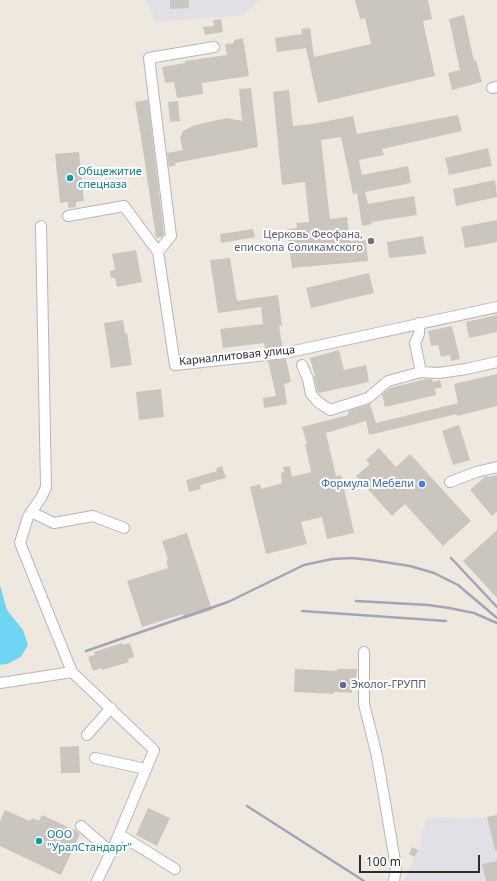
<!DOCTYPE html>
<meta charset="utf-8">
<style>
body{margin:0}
#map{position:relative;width:497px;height:881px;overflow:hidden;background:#efe8df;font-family:"Noto Sans",sans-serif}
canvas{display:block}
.scale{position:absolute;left:359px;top:855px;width:121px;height:18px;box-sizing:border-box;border:2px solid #2d2d2d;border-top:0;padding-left:5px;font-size:12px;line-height:14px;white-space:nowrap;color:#2d2d2d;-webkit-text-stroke:3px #fff;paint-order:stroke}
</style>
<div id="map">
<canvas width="497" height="881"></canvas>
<div class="scale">100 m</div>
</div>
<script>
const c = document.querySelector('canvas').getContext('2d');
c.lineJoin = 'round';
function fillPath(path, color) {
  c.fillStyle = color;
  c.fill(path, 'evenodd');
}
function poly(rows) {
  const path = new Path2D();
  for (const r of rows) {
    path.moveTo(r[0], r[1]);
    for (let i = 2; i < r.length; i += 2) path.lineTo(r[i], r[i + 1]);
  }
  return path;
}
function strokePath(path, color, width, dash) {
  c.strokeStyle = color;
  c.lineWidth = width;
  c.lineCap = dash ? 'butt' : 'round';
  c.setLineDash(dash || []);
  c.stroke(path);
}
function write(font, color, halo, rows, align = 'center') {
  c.font = font + ' "Noto Sans",sans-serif';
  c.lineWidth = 4;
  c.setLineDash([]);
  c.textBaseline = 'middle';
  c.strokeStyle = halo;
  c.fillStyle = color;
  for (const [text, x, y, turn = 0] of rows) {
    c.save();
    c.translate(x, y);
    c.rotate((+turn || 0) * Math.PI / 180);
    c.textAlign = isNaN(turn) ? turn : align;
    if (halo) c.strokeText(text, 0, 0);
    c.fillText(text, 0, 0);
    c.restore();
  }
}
fillPath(poly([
 [146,0,259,0,243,15,156,22],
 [497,815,497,881,403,881,415,857,409,854,412,847,418,850,422,840,420,837,427,819,442,817,463,819,487,817]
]), '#e2e0e7');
fillPath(poly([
 [0,585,7,610,23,630,28,645,21,657,7,664,0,665]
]), '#6fd5f4');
fillPath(poly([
 [170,0,189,0,189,8,170,9],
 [355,0,428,0,432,19,423,21,435,76,318,103,306,48,277,52,275,38,302,34,301,29,310,28,314,57,371,44,365,18,360,19],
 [464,15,474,61,476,60,482,82,452,90,448,73,460,70,449,19],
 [221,19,223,32,205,35,203,27,214,26,213,20],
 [243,38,249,76,202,83,203,94,177,98,174,82,165,83,162,67,185,63,185,61,227,55,225,44,234,43,234,40],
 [251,88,258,147,175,163,176,165,169,167,167,153,183,150,180,138,183,131,195,125,227,118,242,121,239,89],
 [289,90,293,126,312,124,353,116,357,134,458,115,462,131,382,149,384,155,359,160,362,175,408,166,411,183,365,192,368,204,414,196,417,215,371,222,372,224,362,226,357,193,353,194,341,137,321,140,330,219,347,217,350,241,366,240,368,261,292,268,287,229,297,228,296,223,309,222,305,182,282,185,273,92],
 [148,100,164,234,162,237,156,238,141,137,135,102],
 [178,101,180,121,170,122,168,102],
 [488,148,492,166,449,175,445,158],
 [79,152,84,201,76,202,76,207,68,208,68,202,60,203,55,154],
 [495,180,497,197,456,206,453,189],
 [497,220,497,242,465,248,461,227],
 [253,229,255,237,221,243,220,234],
 [423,236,426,254,389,258,387,242],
 [136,250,142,282,117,287,115,278,111,278,110,271,115,270,112,254],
 [230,258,237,301,278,295,282,325,279,326,282,344,283,347,265,349,264,343,223,348,220,329,263,324,261,307,218,313,210,260],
 [369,273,374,293,311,308,306,288],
 [497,315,497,332,469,338,466,322],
 [123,320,125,334,127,333,132,365,111,368,104,323],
 [452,326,460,359,451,361,450,355,441,357,438,345,431,346,428,331],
 [339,350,344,370,366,365,369,382,319,393,317,391,314,376,315,376,310,358],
 [286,359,291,382,284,384,287,404,264,408,263,398,276,396,268,361],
 [497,374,497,406,457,416,457,414,369,435,366,421,326,433,336,476,341,475,354,533,327,539,322,517,301,522,307,544,266,554,250,487,260,484,261,489,282,483,281,473,284,472,283,467,290,466,292,477,311,472,305,444,307,444,302,427,348,415,348,411,370,404,376,423,458,403,454,384],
 [426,379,432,379,433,382,440,380,442,387,435,389,436,395,385,407,382,394,390,388],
 [161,389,164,417,139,420,136,392],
 [459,425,470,460,453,465,442,431],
 [379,448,396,467,410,454,471,521,443,546,405,504,392,516,356,476,370,464,366,460],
 [222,466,226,478,200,485,201,489,189,492,186,480,217,471,216,468],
 [497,475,497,512,492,516,470,490,486,476,488,477],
 [497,530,497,598,463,561],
 [187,533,212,610,184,619,183,614,142,627,127,581,168,568,166,561,168,560,162,541],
 [122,643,123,645,130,643,134,657,128,659,129,662,102,670,102,668,93,671,88,657,95,655,94,652],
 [295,669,337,671,337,669,357,669,356,679,352,679,352,693,334,692,334,694,294,692],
 [79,746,80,773,61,773,60,747],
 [148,808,170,818,157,846,136,835],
 [5,810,30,821,32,818,39,821,42,815,77,831,80,834,61,875,0,846,0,821],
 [497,815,497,850,495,850,487,817],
 [412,847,418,850,415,857,409,854],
 [497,861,497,881,486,881,482,864]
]), '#cbc6bd');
const minor = poly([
 [492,88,497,87],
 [68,216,124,206,158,252,175,365,285,353,497,307],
 [41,226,46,487,42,496,28,517,20,543,72,672],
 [158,252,171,236,149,58,214,47],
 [419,323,419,334,415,343,421,372],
 [302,365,308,379,311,394,318,402,330,410,368,398,388,381,421,372,439,373,466,369,497,362],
 [450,482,476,472,497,467],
 [31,512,54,523,93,516,124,528],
 [364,652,364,704,376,752,381,779,396,867,394,881],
 [0,683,72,672,154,750,114,846,97,881],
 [87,735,111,708],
 [95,758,146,769],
 [81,826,111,852],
 [119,834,175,869]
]);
strokePath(minor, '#b3b6c1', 12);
strokePath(minor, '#fff', 10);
strokePath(poly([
 [451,558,497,607],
 [356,601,428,605,449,608,474,613,497,623],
 [302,611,446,621],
 [86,651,228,602,304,565,332,559,352,558,371,560,410,566,434,573,458,585,497,618],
 [247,806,364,881]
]), '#a1a5b8', 2.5);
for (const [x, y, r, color] of [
 [70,178,4,"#0f9aa8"],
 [371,241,4,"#6b7280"],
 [422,484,4,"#3f7fe0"],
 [343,685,4,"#5c6f8a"],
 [39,841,4,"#0f9aa8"]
]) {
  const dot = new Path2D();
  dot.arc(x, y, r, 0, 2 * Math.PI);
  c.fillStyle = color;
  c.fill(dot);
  strokePath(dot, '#fff', 1.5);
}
write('11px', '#0d838f', '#fff', [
 ["Общежитие",78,172],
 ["спецназа",78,185],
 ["ООО",47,835],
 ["\"УралСтандарт\"",47,848]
], 'left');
write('11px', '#5b616d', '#fff', [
 ["Церковь Феофана,",363,235],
 ["епископа Соликамского",363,248]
], 'right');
write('11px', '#2d2d2d', '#fff', [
 ["Карналлитовая улица",237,356,-6]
]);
write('11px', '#366cbe', '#fff', [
 ["Формула Мебели",414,484]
], 'right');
write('11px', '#4e5e75', '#fff', [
 ["Эколог-ГРУПП",351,685]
], 'left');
</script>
